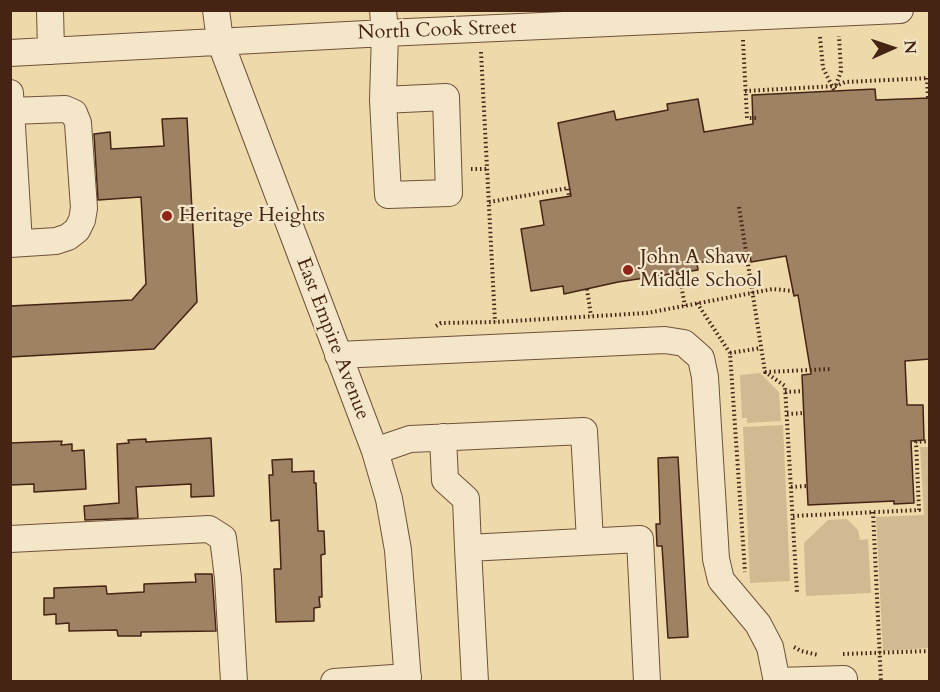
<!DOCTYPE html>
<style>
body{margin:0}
#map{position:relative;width:940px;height:692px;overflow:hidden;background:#eed9ab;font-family:Cardo,serif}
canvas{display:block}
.frame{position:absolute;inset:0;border:12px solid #452414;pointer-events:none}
.north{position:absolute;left:862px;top:18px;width:60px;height:60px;-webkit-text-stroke:4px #f4e6c8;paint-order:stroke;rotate:87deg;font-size:16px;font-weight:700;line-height:24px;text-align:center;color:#452414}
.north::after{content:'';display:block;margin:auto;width:21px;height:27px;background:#452414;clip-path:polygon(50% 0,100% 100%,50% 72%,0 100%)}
</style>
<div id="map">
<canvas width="940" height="692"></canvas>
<div class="frame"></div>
<div class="north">N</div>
</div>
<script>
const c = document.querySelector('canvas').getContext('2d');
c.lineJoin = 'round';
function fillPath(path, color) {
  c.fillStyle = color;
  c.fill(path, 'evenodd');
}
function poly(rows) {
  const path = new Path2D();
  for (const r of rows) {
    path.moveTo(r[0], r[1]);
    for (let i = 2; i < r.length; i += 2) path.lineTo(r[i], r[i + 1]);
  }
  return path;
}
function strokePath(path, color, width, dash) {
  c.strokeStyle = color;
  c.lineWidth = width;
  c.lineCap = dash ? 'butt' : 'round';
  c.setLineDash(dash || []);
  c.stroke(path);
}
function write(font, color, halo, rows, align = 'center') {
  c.font = font + ' Cardo,serif';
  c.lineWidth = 4.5;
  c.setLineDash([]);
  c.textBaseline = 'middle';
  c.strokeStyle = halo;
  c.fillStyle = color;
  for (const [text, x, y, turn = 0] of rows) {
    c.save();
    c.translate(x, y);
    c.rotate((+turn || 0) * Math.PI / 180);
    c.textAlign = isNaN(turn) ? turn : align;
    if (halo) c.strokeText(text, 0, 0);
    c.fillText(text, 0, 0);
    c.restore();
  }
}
fillPath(poly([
 [760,373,779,392,781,421,747,423,747,418,742,418,740,375],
 [783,425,790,581,750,583,743,427],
 [920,447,929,447,929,648,883,651,876,517,924,515],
 [847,519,858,530,860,540,868,539,871,593,806,596,804,543,828,520]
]), '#d1ba91');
const building = poly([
 [875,89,876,100,930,98,930,359,905,361,907,405,923,405,924,440,911,441,914,503,894,504,894,501,808,505,802,375,811,374,798,295,794,296,786,256,751,262,750,254,697,263,698,270,618,282,564,294,563,286,531,291,521,229,544,225,540,201,571,196,558,123,614,111,616,120,668,110,667,104,698,99,704,132,753,124,752,95,875,89],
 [187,118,197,302,154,349,10,357,10,306,132,300,146,284,141,197,98,200,94,134,110,132,111,149,164,146,162,119,187,118],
 [211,438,214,496,191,497,191,484,136,487,138,518,85,520,84,506,119,503,117,444,129,443,128,440,146,439,146,442,211,438],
 [62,441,61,445,72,444,72,451,84,450,86,489,34,492,34,484,10,485,10,443,62,441],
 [678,457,688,637,668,638,662,546,657,546,656,524,660,524,658,458,678,457],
 [292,459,292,472,314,471,314,483,316,483,318,531,324,531,325,554,321,555,322,597,319,597,320,607,314,608,314,621,276,622,274,569,281,569,279,520,271,521,269,475,273,475,272,460,292,459],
 [195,574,212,574,216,631,141,632,141,636,118,636,117,630,69,631,69,623,56,624,56,614,44,615,44,598,54,598,54,588,106,586,107,594,144,592,144,584,196,582,195,574]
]);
fillPath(building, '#9d8263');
strokePath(building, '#452414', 1.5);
const minor = poly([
 [50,10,51,51],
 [216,10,220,41,375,451,389,499,398,550,408,682],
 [10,53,385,33,900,10],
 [10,93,19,243],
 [383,100,446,97,449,193,388,195,383,100,385,33,383,10],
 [10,111,65,109,74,113,78,123,84,208,82,220,77,230,68,237,56,241,10,244],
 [338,355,665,340,684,343,701,358,705,377,716,559,721,580,758,624,770,647,777,682],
 [443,437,445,480,466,499,468,548],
 [375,451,410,439,584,431,590,541],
 [10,539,209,529,223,538,228,578,234,682],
 [777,681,844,679,844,682],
 [334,682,408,677],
 [475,682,468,548,640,539,647,682]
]);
strokePath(minor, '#6f513a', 28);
strokePath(poly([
 [820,37,823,68,834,90],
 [743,40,747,118,758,118],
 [481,52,495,322],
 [927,78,928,98],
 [836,85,841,71,839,36],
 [745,91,836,86,845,82,930,78],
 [471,169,487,169],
 [489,202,568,188,569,197],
 [739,207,765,372,785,386,797,593],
 [679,274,685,306],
 [587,289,591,316],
 [697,303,730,353,745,572],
 [436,326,441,323,495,322,647,313,773,289,793,291],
 [730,353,761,348],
 [765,372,832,369],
 [785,392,803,391],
 [787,414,804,413],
 [791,487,807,486],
 [873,512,881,682],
 [793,516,919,510,916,442,930,441],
 [794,647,801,651,818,655],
 [843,654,930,651]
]), '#452414', 4, [1.5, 3]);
strokePath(minor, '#f4e6c8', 26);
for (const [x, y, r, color] of [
 [167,216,6,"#8f2418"],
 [628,270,6,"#8f2418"]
]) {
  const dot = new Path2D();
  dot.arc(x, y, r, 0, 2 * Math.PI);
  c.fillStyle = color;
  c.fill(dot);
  strokePath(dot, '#f4e6c8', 2);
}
write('20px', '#452414', '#f4e6c8', [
 ["North Cook Street",437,31,-2],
 ["East Empire Avenue",332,339,69]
]);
write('20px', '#452414', '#f4e6c8', [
 ["Heritage Heights",179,216],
 ["John A Shaw",640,258],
 ["Middle School",640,281]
], 'left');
</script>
